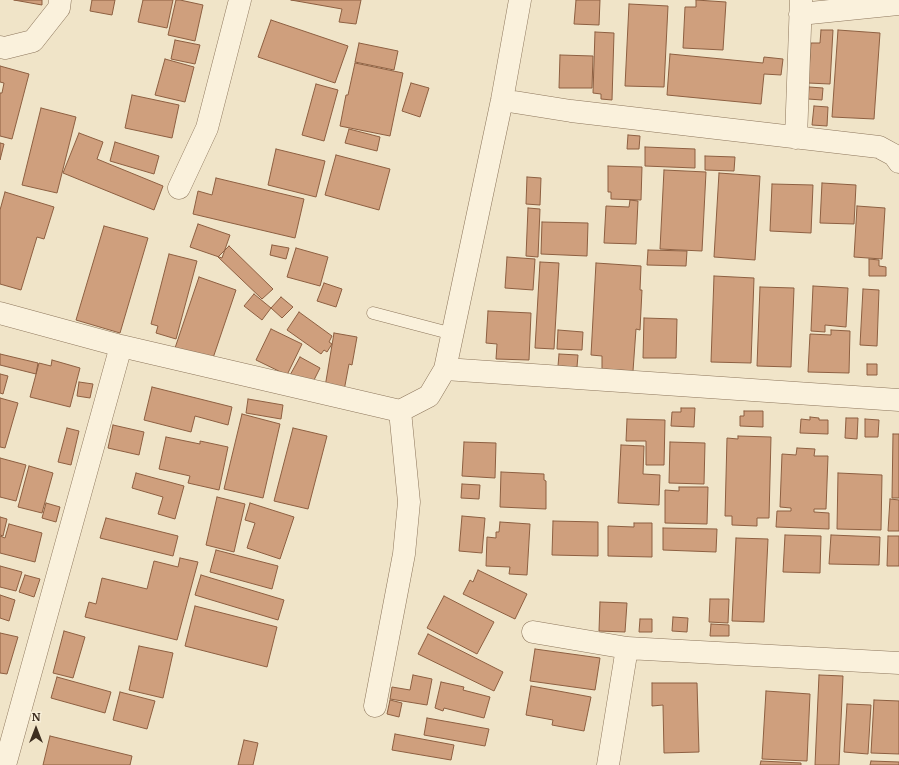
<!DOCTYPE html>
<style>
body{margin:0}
#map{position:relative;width:899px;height:765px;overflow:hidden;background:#f0e4c8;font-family:Merriweather,serif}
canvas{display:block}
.north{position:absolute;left:16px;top:709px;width:40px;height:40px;-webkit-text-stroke:3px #f7eed8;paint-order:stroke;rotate:0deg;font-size:11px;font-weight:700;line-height:16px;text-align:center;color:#3d2e20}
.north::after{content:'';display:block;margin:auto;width:14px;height:18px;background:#3d2e20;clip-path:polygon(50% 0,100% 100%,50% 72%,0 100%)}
</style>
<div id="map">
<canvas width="899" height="765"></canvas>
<div class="north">N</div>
</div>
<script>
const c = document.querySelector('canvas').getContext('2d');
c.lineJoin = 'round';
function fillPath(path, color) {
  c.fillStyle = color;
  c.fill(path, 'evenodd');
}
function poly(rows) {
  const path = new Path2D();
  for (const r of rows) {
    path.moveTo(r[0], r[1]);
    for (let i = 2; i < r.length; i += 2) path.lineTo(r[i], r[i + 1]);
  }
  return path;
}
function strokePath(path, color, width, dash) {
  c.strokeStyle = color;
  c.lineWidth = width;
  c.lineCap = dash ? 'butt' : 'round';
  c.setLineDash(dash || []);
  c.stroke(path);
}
const building = poly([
 [14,0,42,0,42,5,14,0],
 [92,0,115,0,112,15,90,11,92,0],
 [143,0,173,0,167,28,138,22,143,0],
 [176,0,180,0,203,5,195,41,168,35,176,0],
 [291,0,361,0,356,24,339,22,342,9,291,0],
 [576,0,600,0,599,25,574,24,576,0],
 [696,0,726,2,723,50,683,48,685,7,696,7,696,0],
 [629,4,668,6,664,87,625,86,629,4],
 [271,20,348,46,335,83,258,57,271,20],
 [821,30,833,30,830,84,808,83,811,43,820,43,821,30],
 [838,30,880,33,874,119,832,117,838,30],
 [595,32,614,33,612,100,601,99,601,94,593,93,595,32],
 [175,40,200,45,195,64,171,59,175,40],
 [359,43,398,51,394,70,355,62,359,43],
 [670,54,763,63,764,57,783,59,781,75,764,74,761,104,667,95,670,54],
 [560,55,593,56,592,88,559,88,560,55],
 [165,59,194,67,185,102,155,95,165,59],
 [355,63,403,73,390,136,340,126,346,95,348,95,355,63],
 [0,66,29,74,12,139,0,136,0,93,2,93,4,83,0,82,0,66],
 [411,83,429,88,420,117,402,111,411,83],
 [316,84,338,90,324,141,302,135,316,84],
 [809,87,823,88,822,100,808,99,809,87],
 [132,95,179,105,172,138,125,128,132,95],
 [814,106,828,107,827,126,812,125,814,106],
 [41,108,76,117,57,193,22,185,41,108],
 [349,129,380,137,377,151,345,143,349,129],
 [79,133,103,142,97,159,163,186,154,210,63,173,79,133],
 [628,135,640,136,639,149,627,149,628,135],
 [115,142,159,156,154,174,110,161,115,142],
 [0,143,4,144,0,160,0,143],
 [645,147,695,149,695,168,645,166,645,147],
 [276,149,325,161,316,197,268,185,276,149],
 [336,155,390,169,379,210,325,195,336,155],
 [705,156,735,157,734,171,705,170,705,156],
 [608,166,642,167,641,200,611,199,611,192,608,192,608,166],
 [664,170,706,172,702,251,660,249,664,170],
 [719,173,760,176,755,260,714,257,719,173],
 [527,177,541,178,540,205,526,204,527,177],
 [216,178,304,199,295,238,193,214,198,191,212,195,216,178],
 [822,183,856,185,854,224,820,223,822,183],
 [772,184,813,185,811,233,770,231,772,184],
 [5,192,54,207,44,239,37,237,21,290,0,284,0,210,5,192],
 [630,200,638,201,636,244,604,243,606,206,629,207,630,200],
 [857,206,885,208,882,259,854,257,857,206],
 [528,208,540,209,538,257,526,256,528,208],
 [542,222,588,223,587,256,541,254,542,222],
 [198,224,230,235,222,258,190,247,198,224],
 [104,226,148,238,120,333,76,320,104,226],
 [272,245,289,248,286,259,270,255,272,245],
 [229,246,273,289,262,299,218,257,229,246],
 [296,248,328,257,320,286,287,277,296,248],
 [648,250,687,251,686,266,647,265,648,250],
 [169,254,197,261,176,339,156,333,158,326,151,324,169,254],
 [507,257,535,259,533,290,505,288,507,257],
 [869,259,879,260,879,266,886,267,886,276,869,276,869,259],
 [540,262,559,263,554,349,535,348,540,262],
 [596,263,641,266,640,290,642,290,640,330,636,329,633,371,602,369,602,356,591,355,596,263],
 [714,276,754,278,751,363,711,362,714,276],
 [199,277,236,290,211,364,174,351,199,277],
 [324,283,342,289,336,307,317,301,324,283],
 [813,286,848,288,846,327,825,325,825,332,811,331,813,286],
 [760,287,794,288,791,367,757,366,760,287],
 [863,289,879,290,877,346,860,345,863,289],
 [254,294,271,308,262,320,244,306,254,294],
 [281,297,293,307,282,318,271,308,281,297],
 [488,311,531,313,529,360,496,359,497,344,486,343,488,311],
 [299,312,332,336,329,342,332,344,327,352,324,350,321,354,287,330,299,312],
 [644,318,677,319,676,358,643,358,644,318],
 [271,329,302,344,287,375,256,360,271,329],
 [558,330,583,332,582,350,557,349,558,330],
 [831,330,850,331,849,373,808,372,810,334,831,335,831,330],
 [334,333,357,337,352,365,349,364,343,396,324,393,334,333],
 [0,354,38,363,36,374,0,365,0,354],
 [559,354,578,355,577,367,558,366,559,354],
 [300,357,320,368,310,388,289,377,300,357],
 [52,360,80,368,70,407,30,397,39,363,51,366,52,360],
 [867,364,877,364,877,375,867,375,867,364],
 [0,374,8,376,3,394,0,393,0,374],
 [79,382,93,384,90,398,77,396,79,382],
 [152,387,232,407,228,425,195,416,191,432,144,420,152,387],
 [0,398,18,403,5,448,0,447,0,398],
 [248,399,283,405,281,419,246,413,248,399],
 [681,408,695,408,694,427,671,426,672,412,681,412,681,408],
 [744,411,763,411,763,427,740,426,740,416,744,416,744,411],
 [242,414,280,424,263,498,224,489,242,414],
 [810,417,819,418,819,420,828,420,828,434,800,433,801,419,810,420,810,417],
 [846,418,858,418,857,439,845,438,846,418],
 [627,419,665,420,664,465,646,465,646,441,626,441,627,419],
 [865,419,879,420,878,437,865,437,865,419],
 [113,425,144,432,139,455,108,448,113,425],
 [67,428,79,431,71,465,58,462,67,428],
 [293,428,327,436,308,509,274,501,293,428],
 [893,434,899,434,899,498,892,498,893,434],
 [738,436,771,437,769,518,757,518,757,526,732,525,732,516,725,516,727,438,738,439,738,436],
 [166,437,200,444,200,441,228,447,219,490,188,483,190,476,159,469,166,437],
 [464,442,496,443,495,478,462,476,464,442],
 [670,442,705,443,704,484,669,483,670,442],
 [621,445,644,446,643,474,660,475,659,505,618,503,621,445],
 [797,448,815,449,814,456,828,456,826,509,814,509,814,512,829,513,829,529,776,527,777,511,791,511,791,508,780,507,782,454,796,455,797,448],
 [0,458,26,465,16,501,0,497,0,458],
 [29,466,53,473,42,513,18,507,29,466],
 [501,472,544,474,544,480,546,481,546,509,500,507,501,472],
 [136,473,184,486,175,519,158,514,163,497,132,488,136,473],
 [838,473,882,475,881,530,837,529,838,473],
 [462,484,480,485,479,499,461,498,462,484],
 [679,487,708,487,707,524,665,523,665,490,679,491,679,487],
 [217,497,245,504,234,552,206,545,217,497],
 [890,499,899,500,899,531,888,531,890,499],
 [46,503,60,507,56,522,42,518,46,503],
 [250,503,294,517,280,559,247,548,255,523,245,520,250,503],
 [462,516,485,518,482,553,459,551,462,516],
 [0,517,7,519,3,536,0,535,0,517],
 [106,518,178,536,173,556,100,538,106,518],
 [553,521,598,522,598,556,552,555,553,521],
 [500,522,530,524,527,575,509,574,510,567,486,566,487,537,496,538,496,532,499,532,500,522],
 [634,523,652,523,652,557,608,556,608,526,634,527,634,523],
 [9,524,42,533,35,562,0,553,0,536,5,538,9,524],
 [663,528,717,529,716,552,663,550,663,528],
 [785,535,821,536,820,573,783,572,785,535],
 [831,535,880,537,879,565,829,564,831,535],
 [888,536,899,536,899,566,887,566,888,536],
 [736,538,768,539,764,622,732,621,736,538],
 [216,550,278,566,272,589,210,572,216,550],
 [180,558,198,562,177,640,85,617,89,602,96,604,102,578,147,589,154,561,178,567,180,558],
 [0,566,22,572,16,591,0,587,0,566],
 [478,570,527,594,515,619,463,594,470,580,473,582,478,570],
 [25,575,40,579,34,597,19,592,25,575],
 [201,575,284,600,278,620,195,595,201,575],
 [0,595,15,600,9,621,0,618,0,595],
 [444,596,494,622,477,654,427,628,444,596],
 [710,599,729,599,728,623,709,622,710,599],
 [600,602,627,603,625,632,599,631,600,602],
 [195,606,277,627,267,667,185,646,195,606],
 [673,617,688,618,687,632,672,631,673,617],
 [640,619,652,619,652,632,639,632,640,619],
 [711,624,729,625,729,636,710,636,711,624],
 [64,631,85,637,73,678,53,673,64,631],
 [0,633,18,637,7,674,0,673,0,633],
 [428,634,503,672,494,691,418,654,428,634],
 [139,646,173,653,163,698,129,690,139,646],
 [535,649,600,658,595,690,530,681,535,649],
 [413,675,432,679,427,705,390,699,392,687,410,690,413,675],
 [819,675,843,676,839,765,815,765,819,675],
 [57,677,111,692,105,713,51,698,57,677],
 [441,682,464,687,463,690,490,697,484,718,444,708,443,711,435,708,441,682],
 [652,683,697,683,699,752,664,753,663,705,652,706,652,683],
 [531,686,591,697,584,731,552,725,553,720,526,715,531,686],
 [766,691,810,694,807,761,762,759,766,691],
 [120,692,155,701,147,729,113,720,120,692],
 [390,700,402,703,399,717,387,714,390,700],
 [874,700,899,701,899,754,871,753,874,700],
 [847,704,871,705,868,754,844,752,847,704],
 [427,718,489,729,485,746,424,735,427,718],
 [395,734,454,745,451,760,392,750,395,734],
 [50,736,132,756,130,765,43,765,50,736],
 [244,740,258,743,253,765,238,765,244,740],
 [761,761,801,763,801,765,760,765,761,761],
 [871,761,899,762,899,765,870,765,871,761]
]);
fillPath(building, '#cf9f7d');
strokePath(building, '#8d5f41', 1);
const lane = poly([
 [373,313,453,334]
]);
const street = poly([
 [800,14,899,4],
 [0,47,5,48,33,41,59,8,60,0],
 [502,100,571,111,879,147,894,155,899,162],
 [796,138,801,0],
 [179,188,207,128,240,0],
 [0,313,121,346,400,411,429,396,445,369,502,100,520,0],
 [445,369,899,400],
 [533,632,627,648,899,663],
 [375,706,404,554,409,502,400,411],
 [5,765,121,346],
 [608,765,627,648]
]);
strokePath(lane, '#8d765c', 13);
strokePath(street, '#8d765c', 23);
strokePath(lane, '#faf1dc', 12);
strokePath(street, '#faf1dc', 22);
</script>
